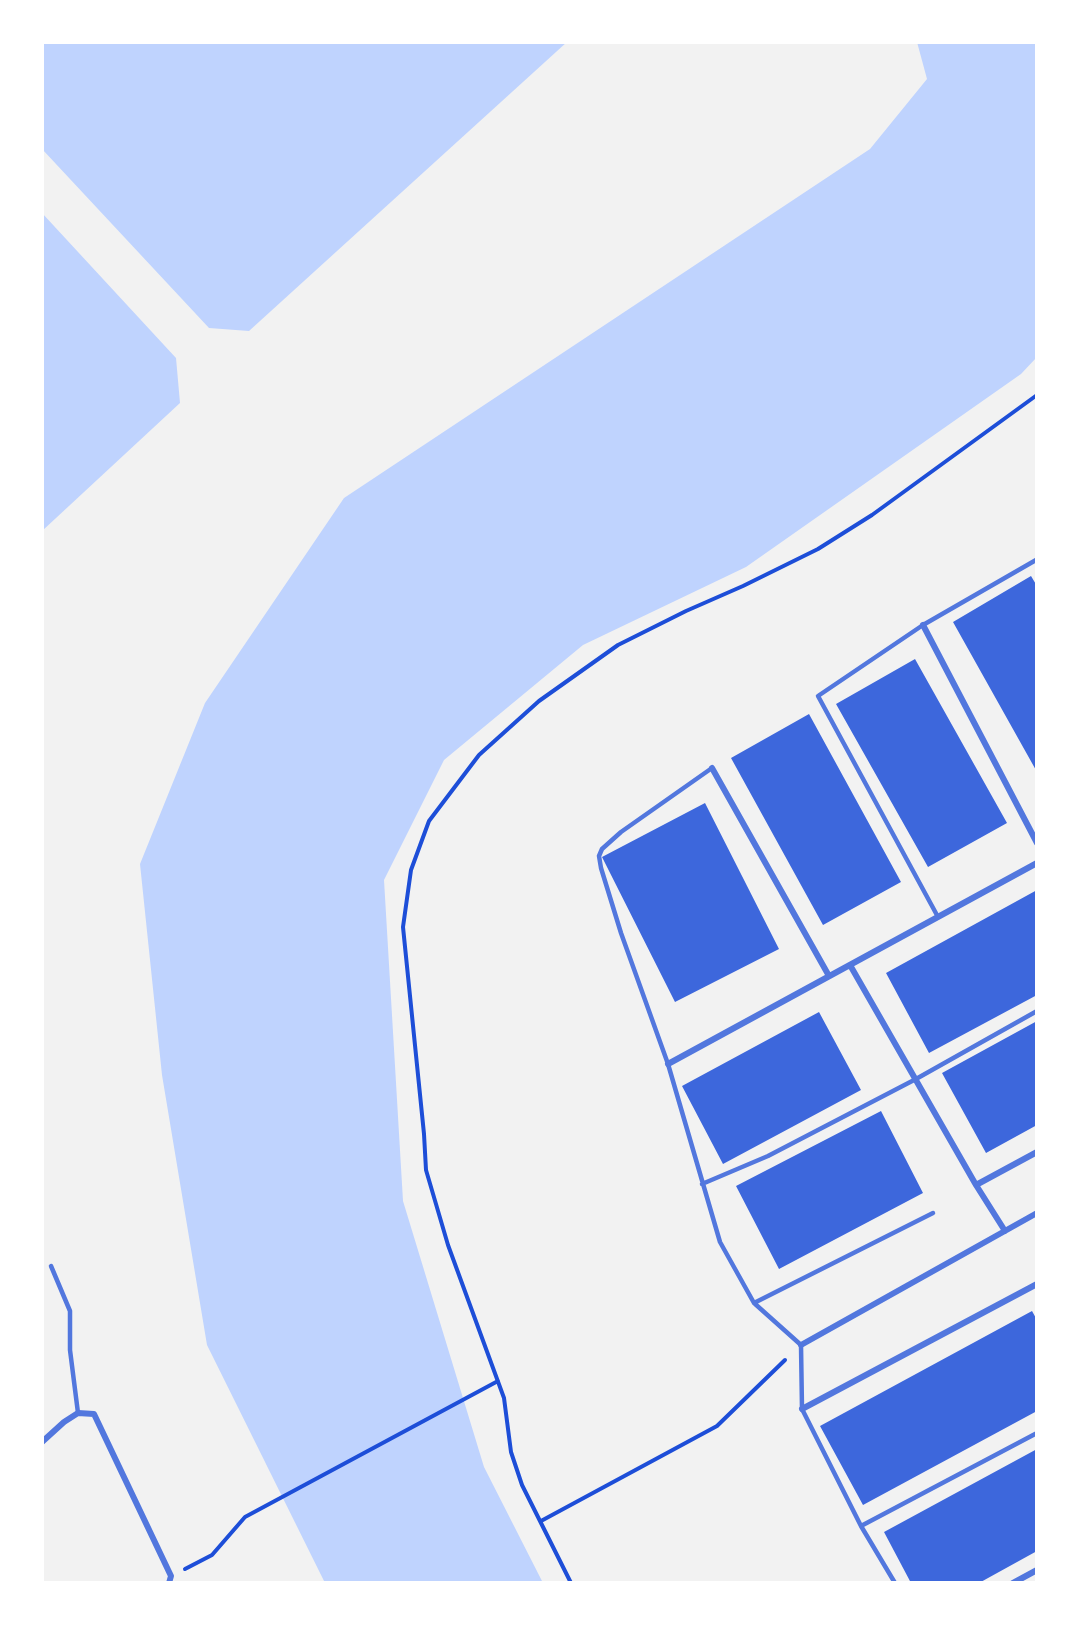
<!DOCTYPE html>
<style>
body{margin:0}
#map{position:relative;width:1079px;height:1625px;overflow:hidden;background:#f2f2f2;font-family:Merriweather,serif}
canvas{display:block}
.frame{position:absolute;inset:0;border:44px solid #fff;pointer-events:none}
</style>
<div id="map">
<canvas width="1079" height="1625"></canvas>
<div class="frame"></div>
</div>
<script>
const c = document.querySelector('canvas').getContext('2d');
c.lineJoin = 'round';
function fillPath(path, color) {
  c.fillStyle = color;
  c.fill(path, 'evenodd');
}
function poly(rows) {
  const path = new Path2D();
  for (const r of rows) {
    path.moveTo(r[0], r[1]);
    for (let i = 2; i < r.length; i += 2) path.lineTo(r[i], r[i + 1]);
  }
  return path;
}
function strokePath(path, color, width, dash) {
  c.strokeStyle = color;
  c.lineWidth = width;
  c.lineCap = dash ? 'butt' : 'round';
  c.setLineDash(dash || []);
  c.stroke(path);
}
fillPath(poly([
 [42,42,567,42,249,331,209,328,42,149],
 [917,42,1037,42,1037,357,1021,374,746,567,583,645,444,760,384,880,403,1201,484,1467,543,1583,325,1583,207,1345,162,1075,140,864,205,703,344,498,870,149,927,79],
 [42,213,176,358,180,403,42,531]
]), '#bfd3fe');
fillPath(poly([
 [1031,576,1037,586,1037,772,953,622],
 [915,659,1007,823,928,867,836,704],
 [809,714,901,882,823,925,731,758],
 [705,803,779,949,675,1002,602,857],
 [1037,890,1037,995,929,1053,886,973],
 [819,1012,861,1090,723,1164,682,1086],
 [1037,1021,1037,1125,986,1153,942,1073],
 [881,1111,923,1193,779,1269,736,1186],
 [1032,1311,1037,1320,1037,1411,863,1505,820,1426],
 [1037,1449,1037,1551,979,1583,911,1583,884,1532]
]), '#3d67dc');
strokePath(poly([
 [541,1521,717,1426,785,1360],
 [185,1569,212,1555,245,1517,498,1381],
 [571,1583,522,1485,511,1452,504,1398,448,1245,426,1170,424,1134,403,927,411,870,429,821,479,755,539,701,618,645,686,611,743,586,818,549,872,515,1037,395]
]), '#1d4ed8', 4);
strokePath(poly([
 [712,768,621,832,602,849,599,856,601,868,621,933,668,1064,720,1242,754,1303,801,1345,802,1409,861,1526,895,1583],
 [938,917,818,696,923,625,1036,560,1037,562],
 [702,1184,768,1156,916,1079,1037,1011],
 [51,1266,70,1311,70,1350,78,1413],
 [754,1303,933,1213],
 [861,1526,1037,1433]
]), '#5277de', 4.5);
strokePath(poly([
 [923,625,1037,843],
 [712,768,829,976],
 [850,965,976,1185,1005,1231],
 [668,1064,1037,863],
 [976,1185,1037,1152],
 [801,1345,1037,1213],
 [802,1409,1037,1284],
 [42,1442,64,1422,78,1413,94,1414,171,1576,169,1583],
 [1013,1583,1037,1570]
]), '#5277de', 6);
</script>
